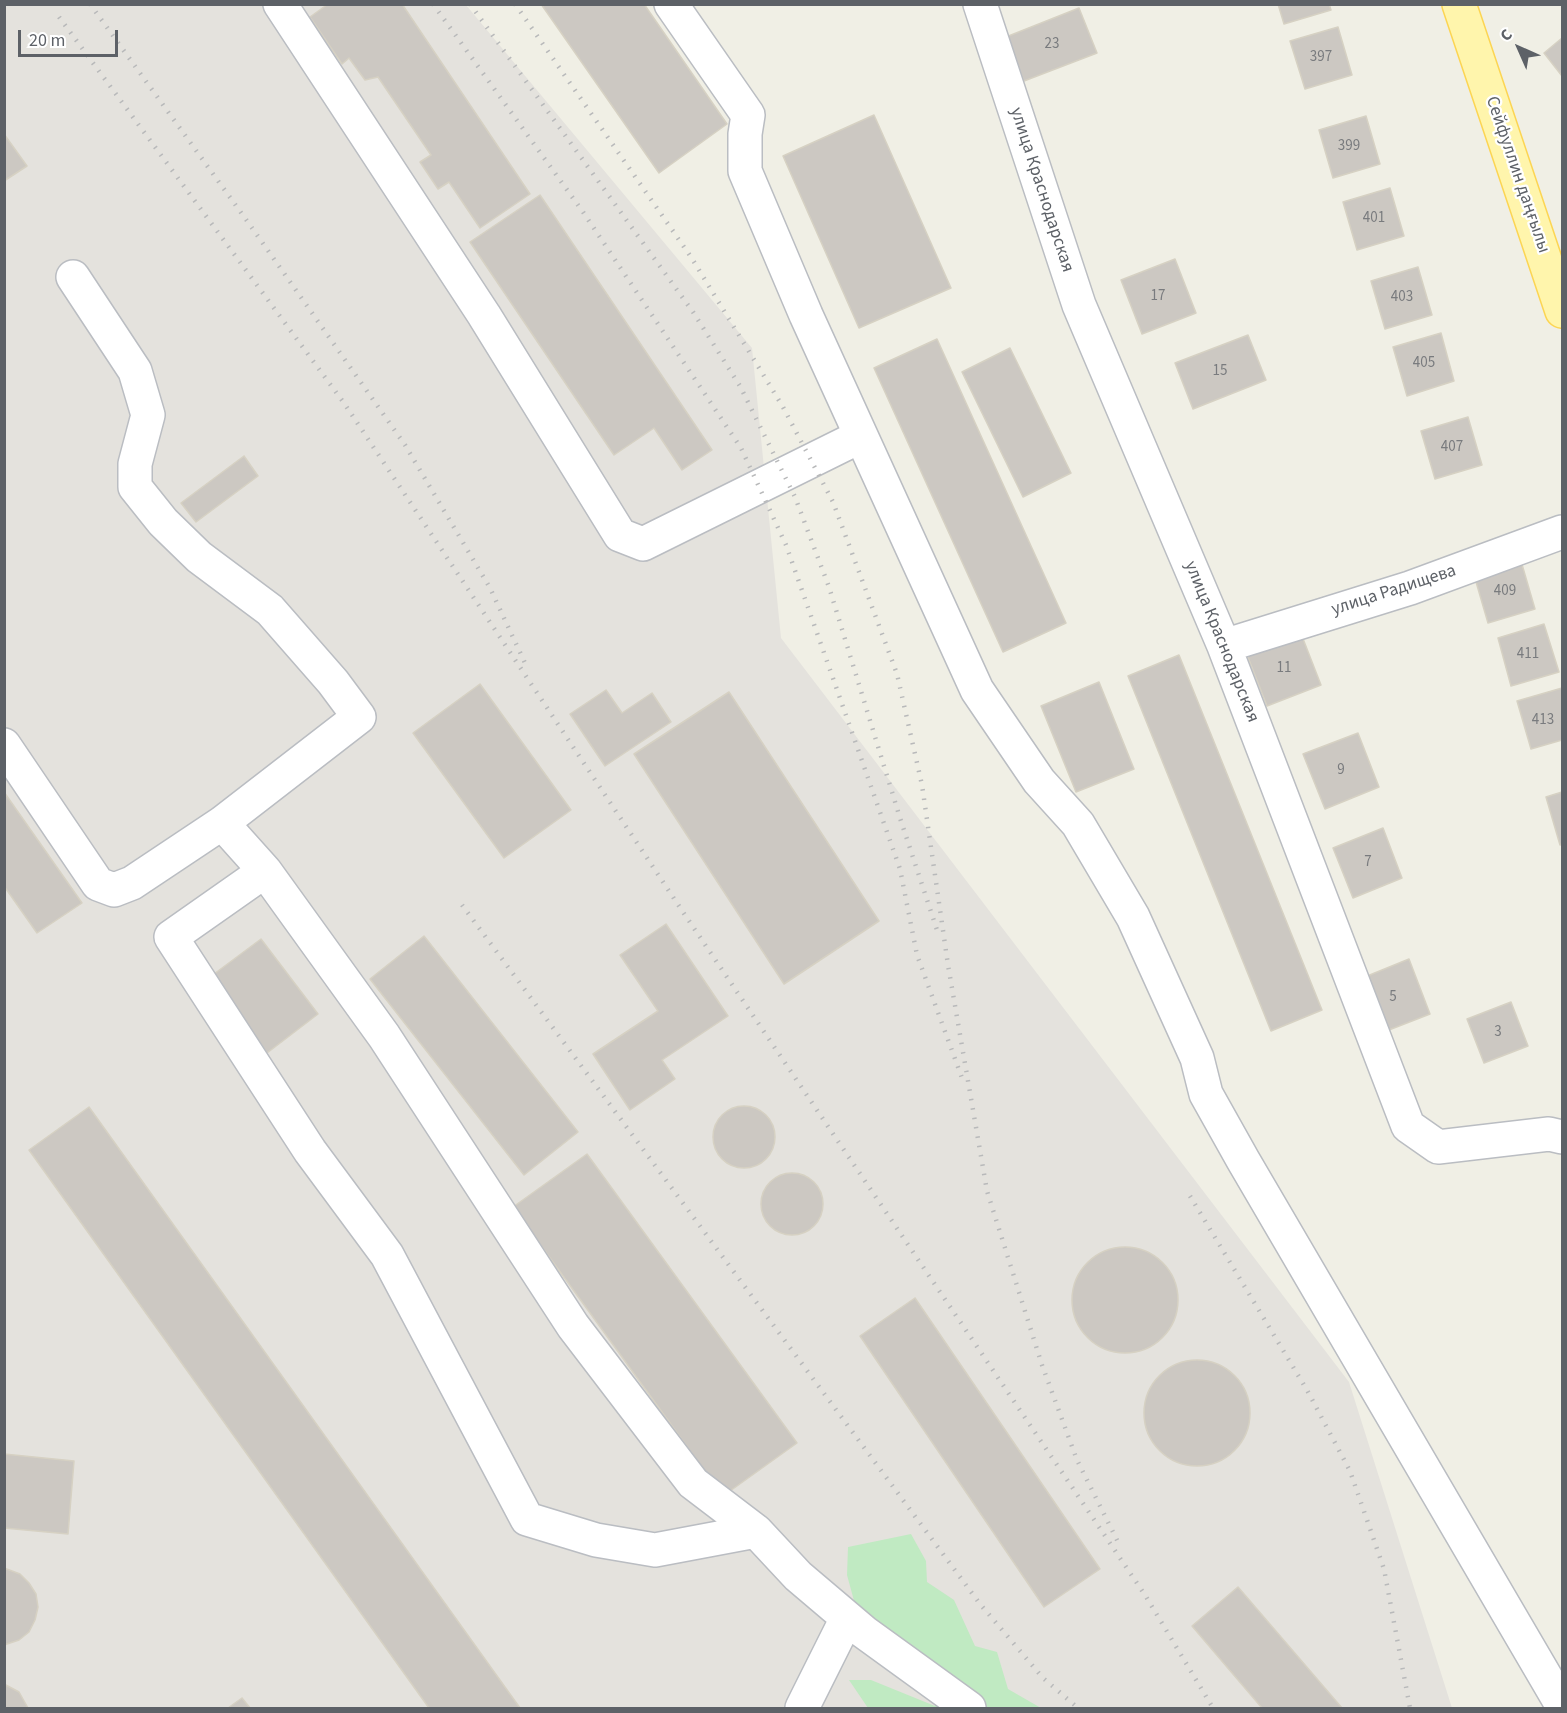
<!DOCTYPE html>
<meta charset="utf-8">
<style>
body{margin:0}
#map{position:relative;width:1567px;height:1713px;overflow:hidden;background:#f0efe5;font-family:"Source Sans 3",sans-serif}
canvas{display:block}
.frame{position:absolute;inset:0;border:6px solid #5d6167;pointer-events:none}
.north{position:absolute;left:1489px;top:18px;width:60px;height:60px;-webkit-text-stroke:4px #fff;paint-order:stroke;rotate:315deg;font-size:16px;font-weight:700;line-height:24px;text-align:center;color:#5d6167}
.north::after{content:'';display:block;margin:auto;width:21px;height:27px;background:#5d6167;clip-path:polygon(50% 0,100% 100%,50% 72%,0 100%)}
.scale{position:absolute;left:18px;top:30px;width:100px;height:27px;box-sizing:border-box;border:3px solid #5d6167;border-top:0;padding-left:8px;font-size:18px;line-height:21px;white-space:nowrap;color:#5d6167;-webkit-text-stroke:4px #fff;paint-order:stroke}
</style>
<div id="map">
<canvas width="1567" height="1713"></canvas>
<div class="frame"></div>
<div class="north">С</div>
<div class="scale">20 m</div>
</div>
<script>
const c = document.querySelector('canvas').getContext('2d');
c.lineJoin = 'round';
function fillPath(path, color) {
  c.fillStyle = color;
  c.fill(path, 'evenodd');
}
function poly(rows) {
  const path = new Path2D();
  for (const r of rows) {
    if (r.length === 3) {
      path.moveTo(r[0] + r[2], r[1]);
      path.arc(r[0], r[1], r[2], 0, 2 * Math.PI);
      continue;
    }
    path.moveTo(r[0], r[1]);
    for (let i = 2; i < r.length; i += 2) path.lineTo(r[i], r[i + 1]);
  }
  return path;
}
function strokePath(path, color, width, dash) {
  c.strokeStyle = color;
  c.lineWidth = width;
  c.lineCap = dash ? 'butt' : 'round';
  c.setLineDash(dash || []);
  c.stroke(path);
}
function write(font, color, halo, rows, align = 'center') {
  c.font = font + ' "Source Sans 3",sans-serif';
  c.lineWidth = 4.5;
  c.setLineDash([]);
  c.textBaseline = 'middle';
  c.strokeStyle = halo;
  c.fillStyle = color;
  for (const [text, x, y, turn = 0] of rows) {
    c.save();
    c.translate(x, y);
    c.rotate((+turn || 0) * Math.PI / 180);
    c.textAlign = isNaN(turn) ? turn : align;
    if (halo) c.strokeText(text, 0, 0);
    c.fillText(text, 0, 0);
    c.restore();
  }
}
fillPath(poly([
 [5,5,466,5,752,348,781,638,1349,1382,1452,1708,5,1708]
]), '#e4e2dd');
fillPath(poly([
 [911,1534,926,1561,927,1582,954,1600,975,1646,997,1652,1008,1689,1041,1708,868,1708,849,1680,871,1680,935,1706,935,1669,856,1608,847,1575,848,1547]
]), '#c0eac2');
const building = poly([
 [328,4,402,4,530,194,480,228,449,182,438,189,420,162,431,155,378,77,365,80,349,58,342,64,310,17,328,4],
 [541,4,644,4,727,124,659,173,541,4],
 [1278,4,1329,4,1331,10,1284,24,1278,4],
 [1079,8,1097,53,1024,81,1006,37,1079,8],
 [1338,27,1352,75,1305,89,1290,41,1338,27],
 [1562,38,1562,76,1544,53,1562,38],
 [874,115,951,288,859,328,783,156,874,115],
 [1366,116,1380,164,1333,178,1319,130,1366,116],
 [4,134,27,166,4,181,4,134],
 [1390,188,1404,236,1357,250,1343,202,1390,188],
 [540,195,712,450,682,470,654,428,614,455,470,242,540,195],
 [1175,259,1196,313,1142,334,1121,280,1175,259],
 [1418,267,1432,315,1385,329,1371,281,1418,267],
 [1441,333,1454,381,1407,396,1393,347,1441,333],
 [1248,335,1266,380,1193,409,1175,363,1248,335],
 [937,339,1066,623,1003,652,874,368,937,339],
 [1010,348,1071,473,1023,497,962,372,1010,348],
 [1468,417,1482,465,1435,479,1421,431,1468,417],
 [244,456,258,476,196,522,181,503,244,456],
 [1521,561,1535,609,1488,623,1474,575,1521,561],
 [1544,624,1559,672,1511,686,1498,638,1544,624],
 [1300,631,1321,685,1267,706,1246,652,1300,631],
 [1179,655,1322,1010,1271,1031,1128,676,1179,655],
 [1099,682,1134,769,1076,792,1041,706,1099,682],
 [480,684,571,810,504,858,413,733,480,684],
 [1562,688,1562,740,1531,749,1517,701,1562,688],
 [606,690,622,713,652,693,671,722,605,766,570,714,606,690],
 [729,692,879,921,784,984,634,754,729,692],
 [1358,733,1379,787,1325,809,1303,754,1358,733],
 [4,792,82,903,37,933,4,886,4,792],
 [1562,792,1562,844,1560,845,1546,797,1562,792],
 [1383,828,1402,878,1353,898,1333,848,1383,828],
 [666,924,728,1016,662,1060,675,1079,630,1110,593,1054,658,1011,620,955,666,924],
 [424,936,578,1132,524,1175,370,979,424,936],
 [261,939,318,1014,267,1053,210,977,261,939],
 [1409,959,1430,1014,1376,1035,1355,981,1409,959],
 [1511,1002,1528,1046,1484,1063,1467,1019,1511,1002],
 [744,1137,31],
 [89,1107,520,1708,429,1708,29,1150,89,1107],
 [587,1154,797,1443,723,1496,513,1207,587,1154],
 [792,1204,31],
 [1125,1300,53],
 [915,1298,1100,1569,1044,1607,860,1336,915,1298],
 [1197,1413,53],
 [4,1454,74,1461,68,1534,4,1528,4,1454],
 [4,1568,20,1574,29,1583,36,1594,38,1607,35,1620,29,1632,19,1640,4,1645,4,1568],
 [1238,1587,1342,1708,1262,1708,1192,1626,1238,1587],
 [4,1684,19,1692,28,1708,4,1708,4,1684],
 [242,1698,250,1708,228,1708,242,1698]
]);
fillPath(building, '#ccc8c2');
strokePath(building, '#d6d1c3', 1.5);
const minor = poly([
 [280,4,484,315,620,535,643,544,861,436],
 [671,4,748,115,745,134,745,171,806,315,977,690,1039,781,1078,824,1133,917,1197,1058,1206,1094,1243,1160,1562,1705],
 [980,4,1079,305,1224,646,1408,1126,1438,1147,1549,1134,1562,1137],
 [1224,646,1410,588,1562,532],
 [4,745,98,884,114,890,132,883,222,823,359,717,333,682,270,610,199,557,163,522,135,487,135,464,148,415,135,371,73,277],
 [222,823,265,871,171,937,310,1151,387,1255,527,1519,596,1540,655,1550,756,1531,798,1576,864,1632,969,1708],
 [265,871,384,1036,573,1326,693,1483,756,1531],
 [802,1708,847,1618]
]);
const major = poly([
 [1459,4,1562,311]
]);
strokePath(minor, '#babdc2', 36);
strokePath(major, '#fcd553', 36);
strokePath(minor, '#fff', 33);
strokePath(major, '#fff5ac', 33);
strokePath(poly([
 [90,4,250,225,405,445,490,588,525,663],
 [433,4,583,212,741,448,786,545,835,684,900,869,917,955,962,1078],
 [470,4,693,312,740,386,795,497,829,587,900,818,938,933],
 [515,4,691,257,783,407,833,502,897,674,922,785,948,965,987,1191,1042,1365,1077,1460,1120,1546],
 [59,17,344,403,685,915,1145,1595,1213,1708],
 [462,905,980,1604,1043,1678,1078,1708],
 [1190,1196,1307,1390,1350,1471,1384,1569,1410,1708]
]), '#b8b9ba', 4.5, [1.5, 8]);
write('15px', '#797b7e', null, [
 ["23",1052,45],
 ["397",1321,58],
 ["399",1349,147],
 ["401",1374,219],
 ["17",1158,297],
 ["403",1402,298],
 ["405",1424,364],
 ["15",1220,372],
 ["407",1452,448],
 ["409",1505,592],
 ["411",1528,655],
 ["11",1284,669],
 ["413",1543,721],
 ["9",1341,771],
 ["7",1368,863],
 ["5",1393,998],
 ["3",1498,1033]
]);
write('18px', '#5d6167', '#fff', [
 ["Сейфуллин даңғылы",1517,175,71],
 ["улица Краснодарская",1041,190,72],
 ["улица Радищева",1394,591,-18],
 ["улица Краснодарская",1221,642,68]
]);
</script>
